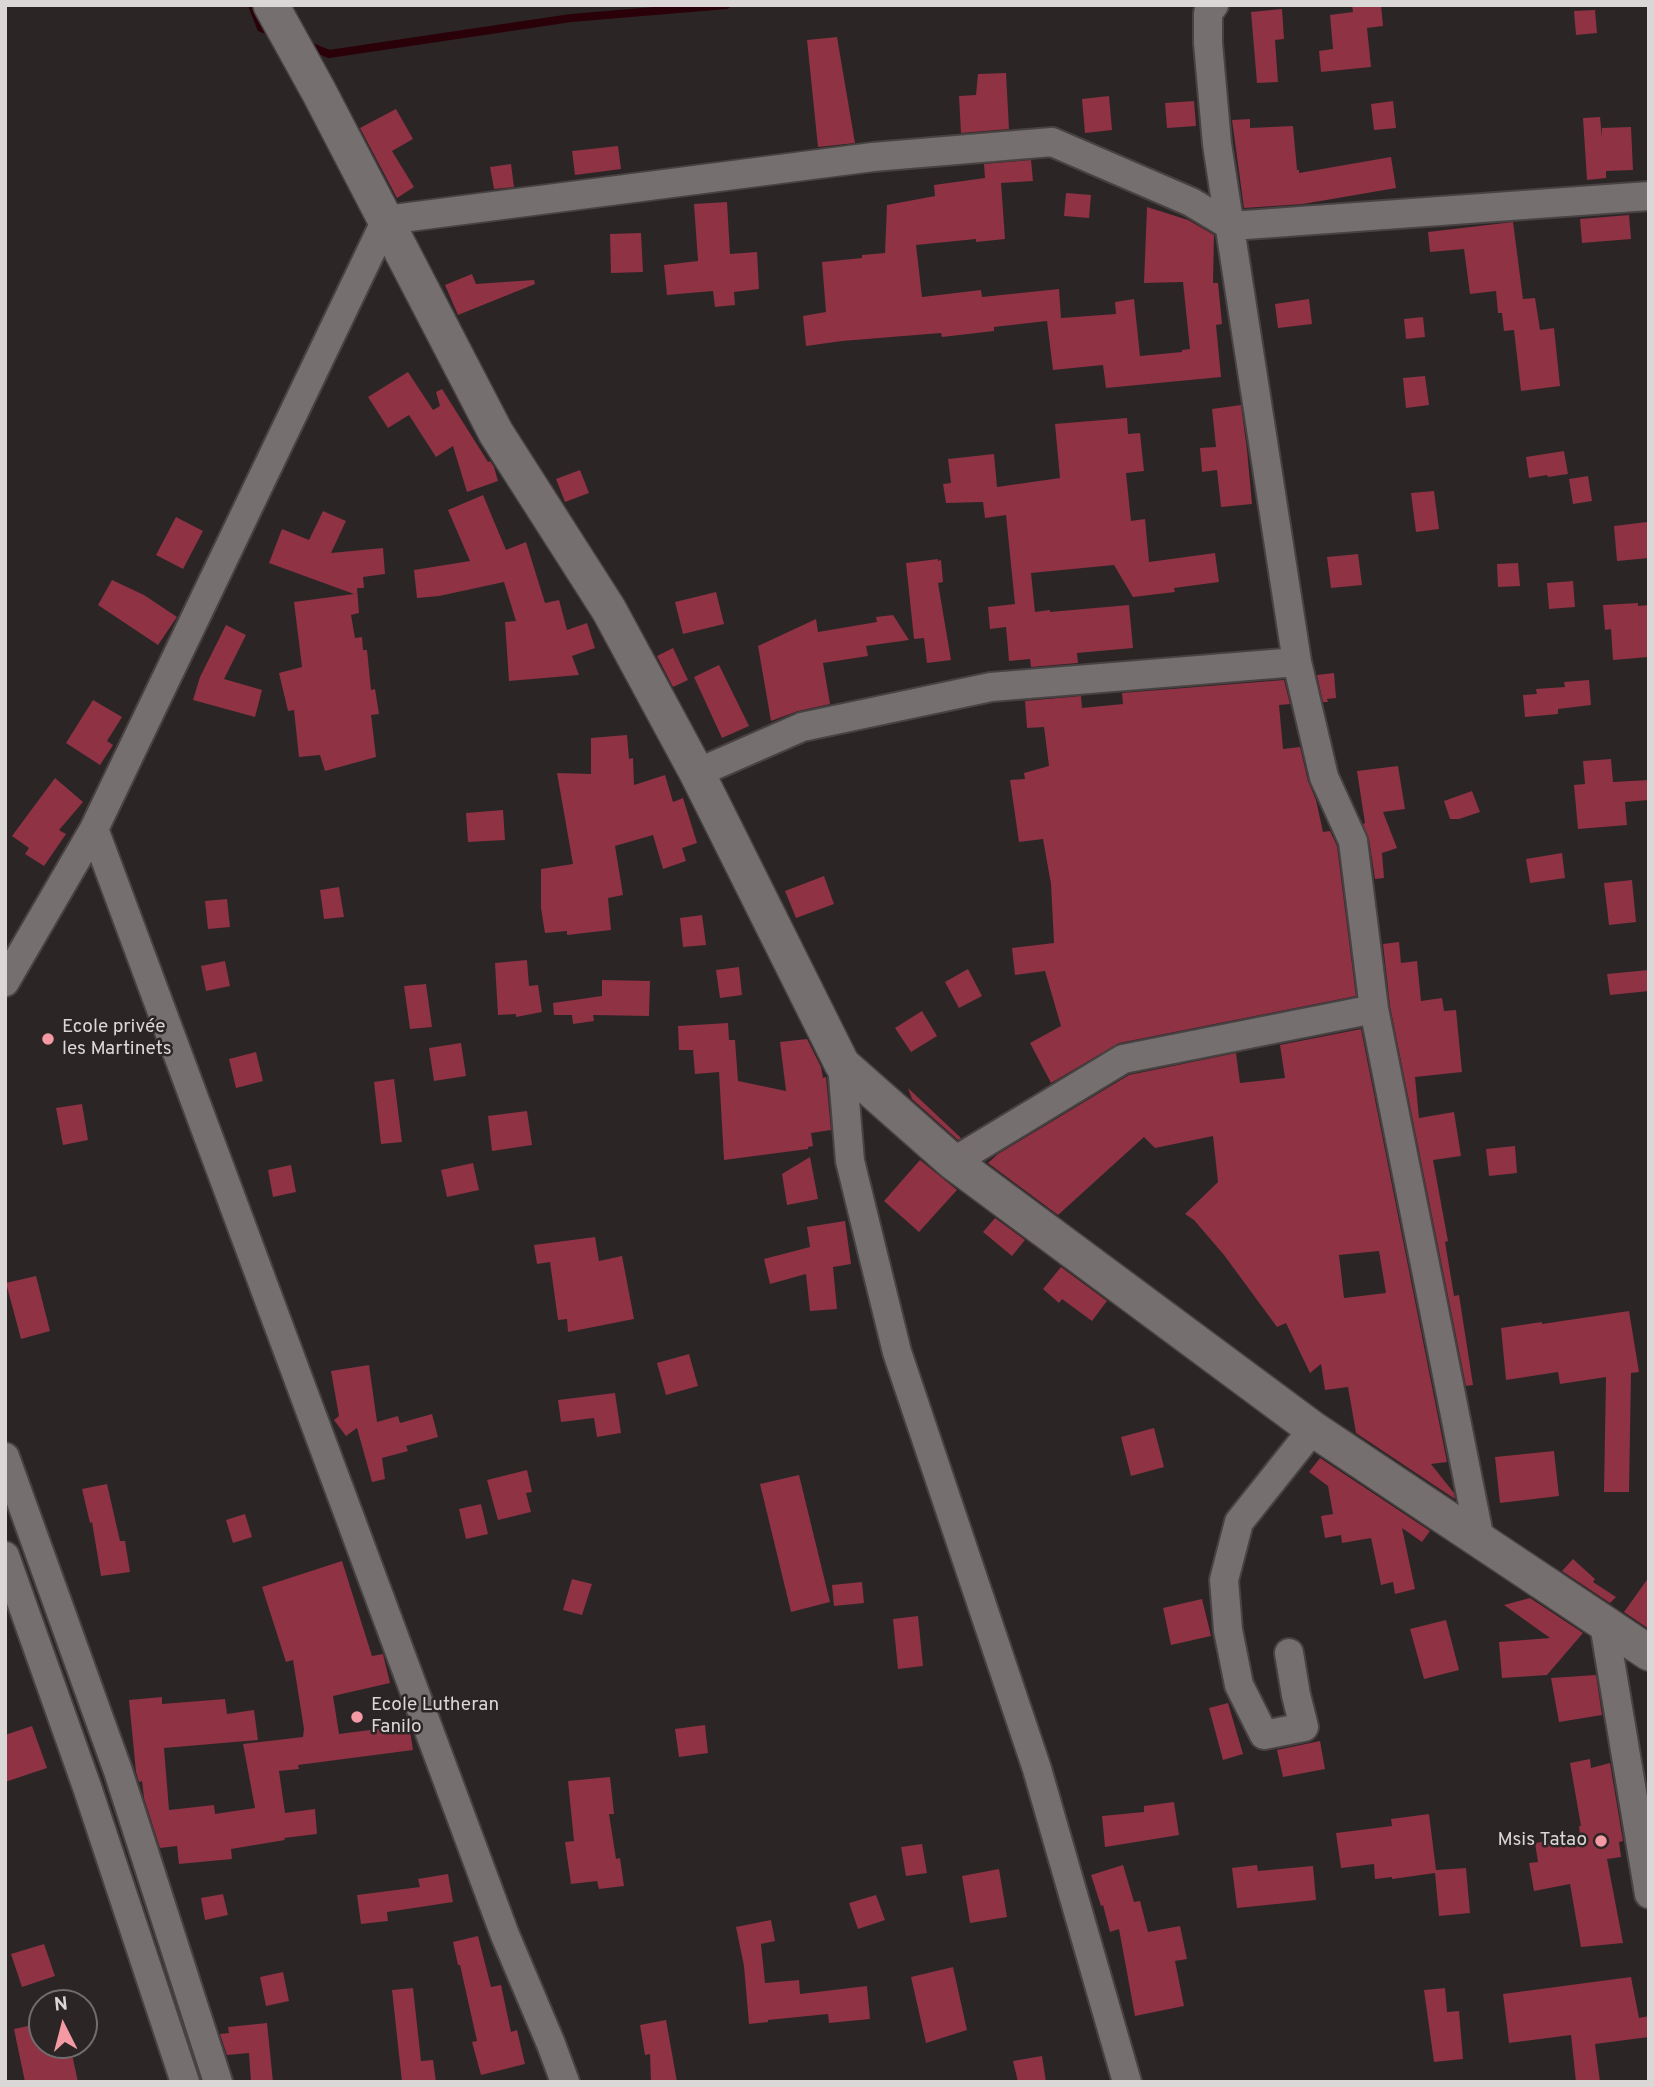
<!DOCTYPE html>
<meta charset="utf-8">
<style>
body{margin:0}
#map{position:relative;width:1654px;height:2087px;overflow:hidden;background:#2b2526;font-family:Overpass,sans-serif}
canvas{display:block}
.frame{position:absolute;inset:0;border:7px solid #dbd7d7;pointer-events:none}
.north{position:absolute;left:28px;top:1989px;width:70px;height:70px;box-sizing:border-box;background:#2b2526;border:2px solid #716c6d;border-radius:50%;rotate:354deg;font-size:19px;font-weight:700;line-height:28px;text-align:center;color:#dbd7d7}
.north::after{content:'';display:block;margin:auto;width:24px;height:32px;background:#f49aa5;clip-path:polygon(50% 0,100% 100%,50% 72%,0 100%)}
</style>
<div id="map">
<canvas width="1654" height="2087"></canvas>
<div class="frame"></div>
<div class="north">N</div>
</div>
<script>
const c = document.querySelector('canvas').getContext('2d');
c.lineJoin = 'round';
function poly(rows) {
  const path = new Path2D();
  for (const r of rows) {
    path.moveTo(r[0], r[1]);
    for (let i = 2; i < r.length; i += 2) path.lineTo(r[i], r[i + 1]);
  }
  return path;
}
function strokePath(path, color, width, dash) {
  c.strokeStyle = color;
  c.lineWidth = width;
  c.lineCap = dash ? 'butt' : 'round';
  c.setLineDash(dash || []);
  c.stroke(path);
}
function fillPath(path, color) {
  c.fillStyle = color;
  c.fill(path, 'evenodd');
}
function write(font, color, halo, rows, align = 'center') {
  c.font = font + ' Overpass,sans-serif';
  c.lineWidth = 5;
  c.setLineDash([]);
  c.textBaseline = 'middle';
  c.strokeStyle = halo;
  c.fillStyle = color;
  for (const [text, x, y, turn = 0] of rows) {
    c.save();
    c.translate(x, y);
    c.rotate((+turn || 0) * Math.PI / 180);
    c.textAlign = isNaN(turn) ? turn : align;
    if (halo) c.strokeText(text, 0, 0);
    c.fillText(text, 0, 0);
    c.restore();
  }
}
strokePath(poly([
 [252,5,261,28,272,32],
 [307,45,329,54,571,18,726,5]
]), '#2a0009', 8);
fillPath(poly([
 [1352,5,1381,5,1383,26,1367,28,1371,67,1321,72,1319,51,1333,49,1330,15,1353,12],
 [1282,9,1284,39,1275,40,1278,82,1257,83,1251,12],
 [1595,10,1597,33,1576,35,1574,11],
 [837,37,855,143,818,147,807,40],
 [1006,73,1009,129,961,133,959,96,976,95,978,74],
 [1109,96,1112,130,1085,133,1082,99],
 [1194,101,1196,126,1167,128,1165,103],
 [1393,101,1396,128,1374,130,1371,104],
 [396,109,413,139,392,151,414,187,397,198,360,128],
 [1600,117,1602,138,1602,128,1631,127,1633,170,1606,171,1606,178,1587,180,1583,118],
 [1250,119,1250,128,1293,126,1297,170,1299,170,1299,173,1391,157,1396,188,1303,204,1244,208,1232,120],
 [618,146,621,169,575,175,572,151],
 [1031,160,1033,181,1001,183,1005,239,976,242,976,239,916,245,922,297,981,290,982,297,1059,289,1061,318,1116,314,1115,302,1134,299,1140,356,1182,352,1182,350,1190,349,1183,282,1144,283,1147,207,1188,220,1214,235,1213,283,1218,283,1222,324,1216,325,1221,377,1106,388,1103,365,1053,370,1047,321,994,327,994,331,942,337,941,333,842,341,806,346,803,316,826,312,822,262,862,258,862,255,885,253,887,205,935,196,934,185,985,178,984,164],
 [511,164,514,187,494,189,490,167],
 [1066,193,1091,195,1089,218,1064,216],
 [727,202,730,254,757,252,759,289,734,292,735,305,715,307,713,291,667,295,664,265,698,261,694,204],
 [1629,215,1631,239,1582,243,1580,219],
 [1513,222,1523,299,1535,298,1540,330,1554,328,1560,386,1521,391,1514,330,1504,331,1502,313,1498,313,1496,291,1470,294,1464,249,1430,252,1428,232],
 [641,233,643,272,611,273,610,234],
 [472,274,476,284,534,280,535,284,458,315,445,285],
 [1309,299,1312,324,1278,328,1275,304],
 [1423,317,1425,337,1406,339,1404,319],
 [408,372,433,410,440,406,436,392,442,389,488,462,490,461,494,467,498,481,467,492,453,446,436,457,409,415,388,428,368,397],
 [1425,376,1429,405,1406,408,1403,378],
 [1241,405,1247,450,1252,504,1221,507,1217,470,1202,472,1200,448,1216,447,1212,409],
 [1127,418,1128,434,1140,433,1144,471,1126,473,1131,521,1145,519,1149,562,1215,553,1219,582,1174,588,1175,592,1133,597,1114,565,1031,573,1035,612,1050,610,1050,612,1129,605,1133,648,1077,653,1078,663,1031,667,1030,659,1009,661,1006,627,990,629,988,607,1015,604,1006,515,985,518,983,502,946,503,943,484,951,483,948,459,994,454,997,487,1060,478,1055,424],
 [1564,451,1568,474,1548,477,1547,475,1529,478,1526,457],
 [580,470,589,493,565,502,556,479],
 [1588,476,1592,501,1573,504,1569,479],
 [1434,491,1439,529,1416,532,1411,493],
 [483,495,506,550,526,542,545,603,559,600,567,630,587,623,595,648,572,656,579,675,509,681,505,622,516,621,504,582,439,596,417,598,414,570,470,561,448,510],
 [323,511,346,521,331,553,383,548,385,574,363,577,364,588,357,588,359,613,351,615,355,638,362,637,363,650,367,650,371,690,375,689,379,714,371,715,376,757,325,771,320,755,299,757,294,710,288,711,279,673,302,667,294,602,354,594,269,563,282,529,309,540],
 [176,517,203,531,183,569,156,555],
 [1647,522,1649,558,1617,561,1614,526],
 [1358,554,1362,585,1331,588,1327,557],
 [938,559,938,561,941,560,943,582,938,583,951,660,927,663,924,638,914,639,906,563],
 [1518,563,1520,586,1498,587,1497,564],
 [112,580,144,595,177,617,158,645,98,605],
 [1573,581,1575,607,1549,609,1547,583],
 [716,592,724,624,683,634,675,602],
 [1638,603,1638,606,1649,605,1649,657,1613,660,1611,629,1605,630,1603,605],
 [893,615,909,640,866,646,868,656,823,663,830,704,798,711,771,721,758,646,816,619,818,632,877,622,876,617],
 [226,625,246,635,224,679,262,690,255,717,193,700,200,677],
 [673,648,688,680,673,687,657,656],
 [719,665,749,726,722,738,694,677],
 [1334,673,1336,698,1327,699,1328,702,1323,702,1317,675],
 [1284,680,1290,704,1279,705,1283,749,1300,747,1308,781,1316,800,1323,832,1330,831,1337,846,1356,996,1119,1043,1051,1083,1030,1043,1061,1026,1045,971,1015,975,1012,948,1054,943,1051,884,1043,839,1019,842,1010,780,1025,779,1024,773,1049,766,1044,727,1027,728,1025,701,1081,696,1082,708,1123,704,1122,693],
 [1589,680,1591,705,1558,709,1558,714,1525,717,1523,695,1537,694,1536,689,1565,687,1564,682],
 [93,700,122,717,107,741,113,745,100,765,66,743],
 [627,735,629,759,633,758,634,785,665,775,673,802,683,798,697,843,682,848,686,861,663,869,653,835,615,846,623,895,608,898,611,930,567,935,567,931,545,933,541,908,541,869,573,864,557,773,591,774,591,738],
 [1611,759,1613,782,1649,780,1649,800,1625,802,1627,825,1578,829,1574,785,1585,784,1583,761],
 [1398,766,1405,809,1383,812,1397,848,1382,853,1384,878,1375,879,1369,839,1363,824,1365,823,1357,771],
 [55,778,83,802,59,830,66,834,44,866,25,854,29,848,12,836],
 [1472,791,1480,812,1459,819,1450,819,1444,801],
 [503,810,505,840,468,842,466,813],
 [1562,853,1565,878,1530,883,1526,859],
 [824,876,834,904,796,918,785,891],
 [1632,880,1636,922,1609,925,1604,883],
 [339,887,344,917,324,919,320,890],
 [227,899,230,927,208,929,205,901],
 [702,915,706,945,683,947,680,918],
 [1399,942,1401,963,1417,961,1421,1001,1442,998,1444,1011,1456,1010,1462,1072,1415,1077,1419,1118,1454,1112,1461,1156,1433,1160,1448,1241,1445,1242,1454,1296,1459,1295,1473,1385,1466,1386,1390,1006,1383,944],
 [527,960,529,986,538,985,542,1012,516,1017,516,1014,498,1015,495,963],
 [225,961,230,986,206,991,201,966],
 [739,967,742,995,720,998,716,970],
 [968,969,982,996,959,1008,945,982],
 [1649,970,1649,991,1610,995,1607,974],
 [602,980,650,981,649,1016,593,1015,594,1021,573,1024,572,1015,554,1015,553,1003,602,996],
 [426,984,432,1027,410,1029,404,986],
 [922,1011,937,1036,911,1052,895,1028],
 [728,1023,729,1040,735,1040,738,1081,786,1091,780,1042,807,1039,821,1067,823,1078,826,1077,831,1130,811,1133,813,1146,808,1147,808,1149,724,1160,719,1072,695,1074,693,1050,679,1050,678,1026],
 [1361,1029,1447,1462,1431,1464,1454,1493,1455,1499,1356,1433,1348,1387,1325,1390,1321,1364,1310,1373,1286,1323,1277,1327,1224,1255,1194,1220,1185,1214,1218,1182,1213,1136,1155,1148,1144,1137,1058,1215,988,1163,998,1154,1129,1075,1236,1053,1240,1083,1285,1078,1280,1045],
 [1379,1251,1386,1293,1344,1298,1339,1255],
 [461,1043,466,1076,434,1081,429,1048],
 [256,1052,263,1081,236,1088,229,1059],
 [394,1079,402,1142,381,1144,374,1082],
 [908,1088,961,1138,958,1140,912,1099],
 [82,1104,88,1140,63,1145,56,1108],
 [527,1111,532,1145,492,1151,488,1116],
 [1515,1146,1517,1173,1489,1176,1486,1149],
 [810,1157,818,1199,787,1205,782,1174],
 [920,1160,957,1190,919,1232,884,1201],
 [473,1163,479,1190,447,1197,441,1170],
 [291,1165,296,1192,273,1197,268,1170],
 [995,1218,1025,1240,1012,1256,983,1232],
 [845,1221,851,1264,833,1267,837,1309,810,1311,806,1274,770,1284,764,1259,810,1247,807,1227],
 [595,1237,599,1261,622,1256,634,1319,568,1332,567,1319,558,1320,550,1262,537,1264,534,1245],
 [1061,1267,1107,1301,1092,1321,1062,1299,1059,1303,1043,1289],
 [36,1276,50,1331,21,1339,6,1283],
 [1629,1311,1639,1372,1631,1373,1629,1492,1604,1492,1606,1377,1560,1384,1558,1372,1506,1380,1501,1328,1542,1322,1542,1324],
 [689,1354,698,1386,666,1395,657,1363],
 [369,1365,377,1422,398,1416,400,1423,432,1414,438,1437,406,1446,408,1451,382,1458,385,1479,372,1482,357,1428,346,1436,334,1420,339,1416,331,1371],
 [615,1393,621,1433,597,1437,594,1418,561,1422,558,1400],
 [1154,1428,1164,1467,1131,1476,1121,1437],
 [1554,1451,1559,1496,1500,1503,1495,1457],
 [1320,1458,1430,1531,1422,1542,1402,1528,1415,1589,1395,1594,1393,1582,1381,1585,1371,1538,1342,1543,1341,1535,1325,1538,1321,1516,1333,1514,1328,1486,1309,1472],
 [527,1470,532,1492,526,1493,531,1512,498,1520,487,1480],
 [799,1475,830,1602,791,1612,760,1484],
 [107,1484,120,1541,125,1541,130,1572,101,1576,92,1522,90,1523,82,1489],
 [481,1504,488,1534,466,1539,459,1509],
 [245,1514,252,1537,233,1543,226,1520],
 [1573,1559,1595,1579,1593,1582,1616,1597,1610,1603,1562,1571],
 [342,1561,372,1656,383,1654,390,1683,333,1696,339,1734,409,1725,413,1750,298,1765,299,1769,279,1771,285,1813,315,1809,317,1834,284,1838,285,1840,231,1849,232,1859,179,1864,177,1846,160,1848,144,1798,142,1781,139,1782,136,1772,129,1700,162,1697,162,1704,225,1699,227,1714,254,1710,258,1740,164,1748,169,1810,214,1805,215,1814,255,1808,243,1744,303,1737,304,1729,293,1660,286,1662,262,1587],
 [1649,1577,1649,1629,1624,1612],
 [572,1579,592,1584,582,1615,563,1610],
 [862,1582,864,1603,834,1606,832,1585],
 [1530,1598,1583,1633,1547,1675,1502,1678,1499,1642,1550,1638,1504,1605],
 [1202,1599,1211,1636,1171,1645,1163,1608],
 [918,1616,923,1666,898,1669,893,1619],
 [1446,1620,1459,1670,1424,1679,1410,1629],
 [1596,1675,1602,1715,1559,1722,1551,1678],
 [1228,1703,1243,1754,1223,1760,1209,1708],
 [705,1725,708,1753,679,1757,675,1729],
 [32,1726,47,1768,5,1782,5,1735],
 [1320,1741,1325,1769,1283,1777,1277,1750],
 [1590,1759,1591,1768,1610,1763,1623,1841,1619,1842,1621,1857,1607,1859,1623,1943,1581,1947,1570,1884,1534,1891,1529,1863,1538,1862,1535,1843,1580,1836,1579,1826,1581,1826,1570,1763],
 [610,1777,614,1814,609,1814,616,1859,620,1858,624,1886,599,1889,597,1881,571,1884,565,1842,574,1841,568,1781],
 [1174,1802,1179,1835,1105,1847,1102,1816,1144,1812,1144,1806],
 [1429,1814,1436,1870,1466,1868,1470,1913,1439,1916,1435,1873,1392,1879,1392,1877,1375,1879,1374,1864,1341,1868,1336,1833,1392,1826,1391,1819],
 [922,1844,927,1873,906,1876,901,1847],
 [1123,1865,1134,1902,1140,1901,1148,1932,1180,1926,1187,1959,1175,1961,1184,2006,1135,2016,1119,1929,1110,1932,1103,1905,1101,1906,1091,1875],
 [1257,1865,1258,1871,1313,1866,1316,1900,1237,1908,1232,1868],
 [999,1869,1007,1917,970,1923,962,1876],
 [448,1874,453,1902,387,1912,388,1921,361,1924,357,1895,420,1887,418,1879],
 [223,1894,228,1915,205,1920,201,1898],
 [876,1895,885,1920,858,1929,849,1903],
 [771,1920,775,1941,761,1944,765,1983,799,1980,800,1994,867,1986,870,2019,829,2023,828,2014,768,2020,768,2022,749,2024,744,1966,736,1927],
 [478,1936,491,1987,501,1985,511,2032,517,2030,525,2064,481,2075,472,2042,477,2041,460,1965,458,1965,453,1942],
 [44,1944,55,1976,22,1987,11,1954],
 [953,1967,967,2030,926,2043,911,1977],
 [283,1972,289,2001,266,2006,260,1977],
 [1631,1977,1639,2018,1649,2016,1649,2037,1595,2044,1600,2082,1576,2082,1571,2035,1509,2043,1503,1994],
 [413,1988,421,2061,433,2060,436,2082,402,2082,392,1990],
 [1445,1988,1447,2012,1459,2011,1463,2059,1434,2062,1424,1990],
 [666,2020,677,2082,651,2082,650,2054,645,2055,640,2025],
 [42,2023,42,2045,70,2045,78,2082,25,2082,14,2029],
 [267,2023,273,2082,251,2082,249,2053,227,2055,220,2034,229,2033,228,2027],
 [1042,2056,1046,2082,1018,2082,1013,2061]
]), '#8e3244');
const minor = poly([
 [1214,5,1208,13,1208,43,1217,144,1297,662],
 [697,773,802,727,991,687,1297,662,1324,777,1353,841,1374,1009,1480,1540],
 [94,829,505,1935,551,2044,565,2082],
 [5,982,94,829,386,220,873,157,1052,142,1191,202,1231,226,1649,196],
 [842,1064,850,1161,897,1352,1037,1769,1127,2082],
 [953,1162,1123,1059,1374,1009],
 [5,1457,118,1771,218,2082],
 [5,1556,87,1787,185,2082],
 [1604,1624,1649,1894],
 [1289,1653,1296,1695,1304,1727,1264,1735,1239,1685,1228,1630,1224,1580,1239,1522,1313,1429]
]);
const tertiary = poly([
 [271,5,319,92,496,433,609,610,697,773,842,1064,953,1162,1313,1429,1649,1653]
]);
strokePath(minor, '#484243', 32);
strokePath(tertiary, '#484243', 38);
strokePath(minor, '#766f70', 28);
strokePath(tertiary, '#766f70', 35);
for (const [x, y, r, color] of [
 [48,1039,7,"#f49aa5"],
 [357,1717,7,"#f49aa5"],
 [1601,1841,7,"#f49aa5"]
]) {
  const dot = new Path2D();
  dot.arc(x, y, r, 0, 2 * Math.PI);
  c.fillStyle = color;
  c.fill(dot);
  strokePath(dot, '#2b2526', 2.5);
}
write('19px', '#dbd7d7', '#2b2526', [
 ["Ecole privée",62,1028],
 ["les Martinets",62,1050],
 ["Ecole Lutheran",371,1706],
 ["Fanilo",371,1728],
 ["Msis Tatao",1587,1841,"right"]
], 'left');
</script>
